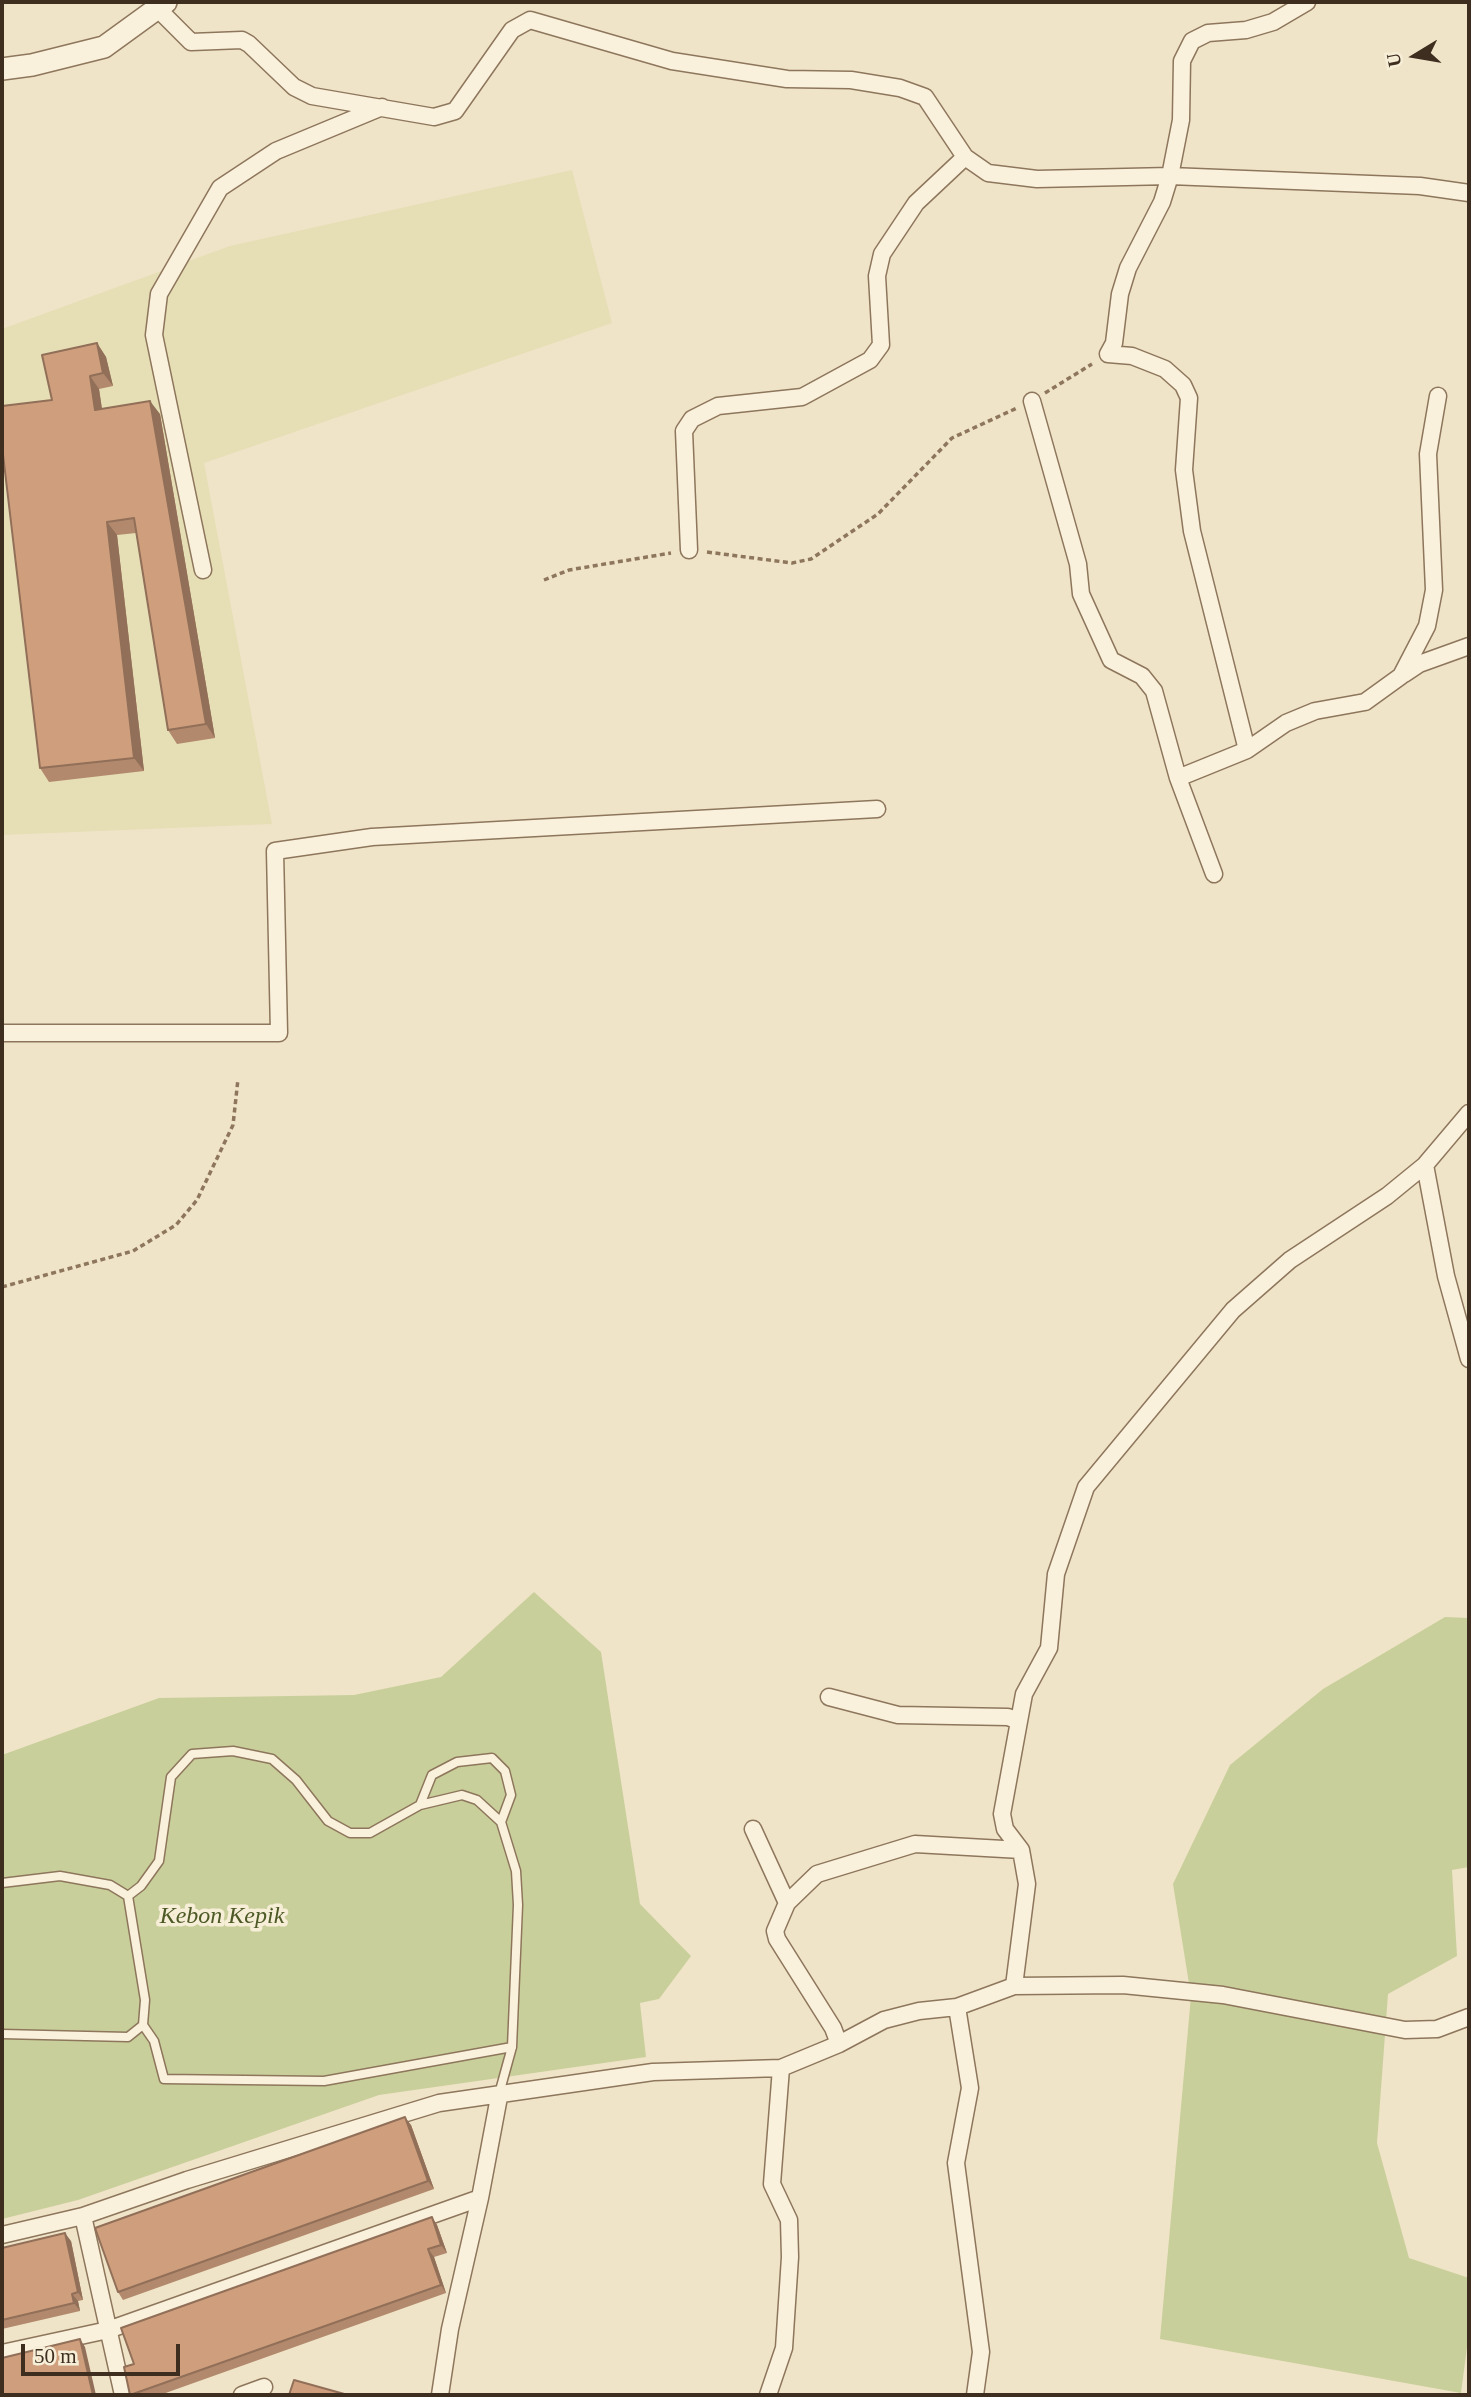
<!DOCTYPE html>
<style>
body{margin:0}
#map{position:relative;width:1471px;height:2397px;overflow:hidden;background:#f0e4c8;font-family:Georgia,serif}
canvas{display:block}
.frame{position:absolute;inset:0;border:4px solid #3d2e20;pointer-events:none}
.north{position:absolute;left:1380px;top:21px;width:70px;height:70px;-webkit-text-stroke:5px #f7eed8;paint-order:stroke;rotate:259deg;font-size:19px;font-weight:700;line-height:28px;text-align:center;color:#3d2e20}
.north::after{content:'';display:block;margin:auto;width:24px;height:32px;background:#3d2e20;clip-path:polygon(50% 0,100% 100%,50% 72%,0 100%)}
.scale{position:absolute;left:21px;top:2344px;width:159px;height:32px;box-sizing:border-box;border:4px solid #3d2e20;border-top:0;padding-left:9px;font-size:21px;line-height:24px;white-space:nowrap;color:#3d2e20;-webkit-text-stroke:5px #f7eed8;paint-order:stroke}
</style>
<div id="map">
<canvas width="1471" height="2397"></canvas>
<div class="frame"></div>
<div class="north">U</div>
<div class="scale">50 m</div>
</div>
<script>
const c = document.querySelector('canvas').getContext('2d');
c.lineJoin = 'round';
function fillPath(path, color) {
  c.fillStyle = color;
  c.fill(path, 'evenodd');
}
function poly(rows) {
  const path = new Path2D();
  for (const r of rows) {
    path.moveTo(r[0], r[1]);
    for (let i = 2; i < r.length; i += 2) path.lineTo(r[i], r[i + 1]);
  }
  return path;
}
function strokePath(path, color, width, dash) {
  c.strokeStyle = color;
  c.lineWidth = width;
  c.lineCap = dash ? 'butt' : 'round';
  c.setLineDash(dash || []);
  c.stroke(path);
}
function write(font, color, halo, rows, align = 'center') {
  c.font = font + ' Georgia,serif';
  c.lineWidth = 7;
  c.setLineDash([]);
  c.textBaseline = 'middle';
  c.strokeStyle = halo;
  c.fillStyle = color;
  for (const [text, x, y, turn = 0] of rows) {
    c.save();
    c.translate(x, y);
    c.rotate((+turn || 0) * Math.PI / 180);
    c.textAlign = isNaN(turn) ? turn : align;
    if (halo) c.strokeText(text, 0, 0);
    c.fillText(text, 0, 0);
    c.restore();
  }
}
fillPath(poly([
 [572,170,612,323,204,463,272,824,2,835,2,329,230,246]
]), '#e6deb5');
fillPath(poly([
 [534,1592,601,1652,640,1904,691,1956,659,1999,640,2003,646,2057,379,2095,78,2200,2,2219,2,1755,159,1698,354,1695,441,1677],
 [1445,1617,1469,1618,1469,1867,1452,1870,1457,1956,1388,1994,1377,2143,1409,2258,1469,2278,1469,2332,1461,2393,1160,2339,1191,1996,1173,1884,1230,1765,1323,1689]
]), '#c9cf9b');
const service = poly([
 [420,1805,432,1775,457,1762,492,1758,505,1771,511,1795,501,1822],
 [2,1883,60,1876,110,1885,128,1896,145,2000,143,2025,128,2037,2,2034],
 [128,1896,141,1886,159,1861,171,1777,192,1754,233,1751,272,1759,296,1780,328,1821,350,1833,370,1833,420,1805,462,1795,477,1800,501,1822,516,1871,518,1905,512,2047,499,2094],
 [143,2025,154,2041,164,2079,324,2081,512,2047]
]);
const minor = poly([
 [159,10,191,42,242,40,249,44,294,87,312,96,434,117,455,111,512,30,530,20,672,61,787,79,851,80,900,88,925,97,965,157,988,173,1037,179,1170,176,1181,120,1182,61,1192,41,1208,33,1246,30,1273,22,1307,2],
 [1032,401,1078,564,1081,594,1111,660,1142,676,1154,691,1178,778],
 [689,550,684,431,692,419,718,406,802,397,870,360,881,345,877,276,882,254,916,203,965,157],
 [203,570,154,335,159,294,220,188,276,151,382,107],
 [1404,674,1419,664,1469,646],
 [1247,750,1286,723,1315,711,1365,702,1401,676,1427,626,1434,590,1428,454,1438,396],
 [1214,874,1178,778,1247,750,1192,531,1184,470,1189,398,1183,385,1165,369,1132,356,1108,354,1114,343,1120,294,1128,268,1162,202,1170,176,1420,186,1469,193],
 [2,1033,279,1033,275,851,372,837,877,809],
 [1425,1165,1446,1276,1469,1359],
 [829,1697,898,1715,1008,1717,1019,1721],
 [753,1829,787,1903],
 [1014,1986,1027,1884,1021,1850,1005,1829,1002,1814,1024,1694,1049,1648,1056,1574,1086,1487,1233,1310,1290,1260,1387,1196,1425,1165,1469,1113],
 [957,2007,970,2088,956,2163,981,2352,975,2395],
 [839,2044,833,2028,777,1939,775,1931,787,1903,817,1874,915,1844,1021,1850],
 [83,2216,123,2395],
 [2,2235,83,2216,187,2180,439,2103,653,2072,781,2068,839,2044,884,2020,919,2011,957,2007,1014,1986,1123,1985,1223,1995,1405,2030,1437,2029,1469,2017],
 [2,2353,108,2330,480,2198],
 [242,2395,264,2387],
 [440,2395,450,2329,480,2198,499,2097],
 [768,2395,784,2348,790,2257,789,2220,772,2184,781,2068]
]);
const tertiary = poly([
 [2,69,32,65,104,47,166,2]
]);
strokePath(service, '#8d765c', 11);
strokePath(minor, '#8d765c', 19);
strokePath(tertiary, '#8d765c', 24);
strokePath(poly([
 [1045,393,1092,364],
 [707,552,792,563,811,559,878,514,952,438,1017,408],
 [544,580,569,570,671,553],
 [2,1287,133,1251,176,1225,197,1200,233,1125,238,1079]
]), '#8d765c', 3.5, [5, 3.5]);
strokePath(service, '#faf1dc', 8);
strokePath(minor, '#faf1dc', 16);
strokePath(tertiary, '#faf1dc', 21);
fillPath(poly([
 [97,343,106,357,113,386,99,389,102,409,160,414,215,738,177,744,168,730,136,533,117,535,144,771,49,782,40,768,52,400],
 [411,2125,434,2189,123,2300,118,2292],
 [432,2217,437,2225,447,2253,434,2257,446,2293,160,2395,130,2395,134,2364],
 [71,2241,83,2300,78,2301,80,2311,2,2329,2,2248]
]), '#b2896c');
fillPath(poly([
 [97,343,106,357,113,386,103,373],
 [90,376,99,389,104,423,95,410],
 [150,401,160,414,215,738,206,724],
 [107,522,117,535,144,771,134,758],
 [405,2117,411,2125,434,2189,428,2181],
 [432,2217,437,2225,447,2253,441,2245],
 [65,2233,71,2241,83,2300,78,2292],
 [428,2249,434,2257,446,2293,441,2285],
 [72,2294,78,2301,80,2311,74,2303],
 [80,2339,85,2347,96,2395,93,2395]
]), '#916f58');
const building = poly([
 [97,343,103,373,90,376,95,410,150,401,206,724,168,730,134,518,107,522,134,758,40,768,2,446,2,406,52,400,42,355,97,343],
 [405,2117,428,2181,118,2292,95,2228,405,2117],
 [432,2217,441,2245,428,2249,441,2285,130,2395,124,2367,134,2364,121,2328,432,2217],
 [65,2233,78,2292,72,2294,74,2303,2,2320,2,2248,65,2233],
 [80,2339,93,2395,2,2395,2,2358,80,2339],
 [294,2380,348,2395,289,2395,294,2380]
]);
fillPath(building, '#cf9f7d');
strokePath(building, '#916f58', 2);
write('italic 24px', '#4d5a26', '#f7eed8', [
 ["Kebon Kepik",222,1917]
]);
</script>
